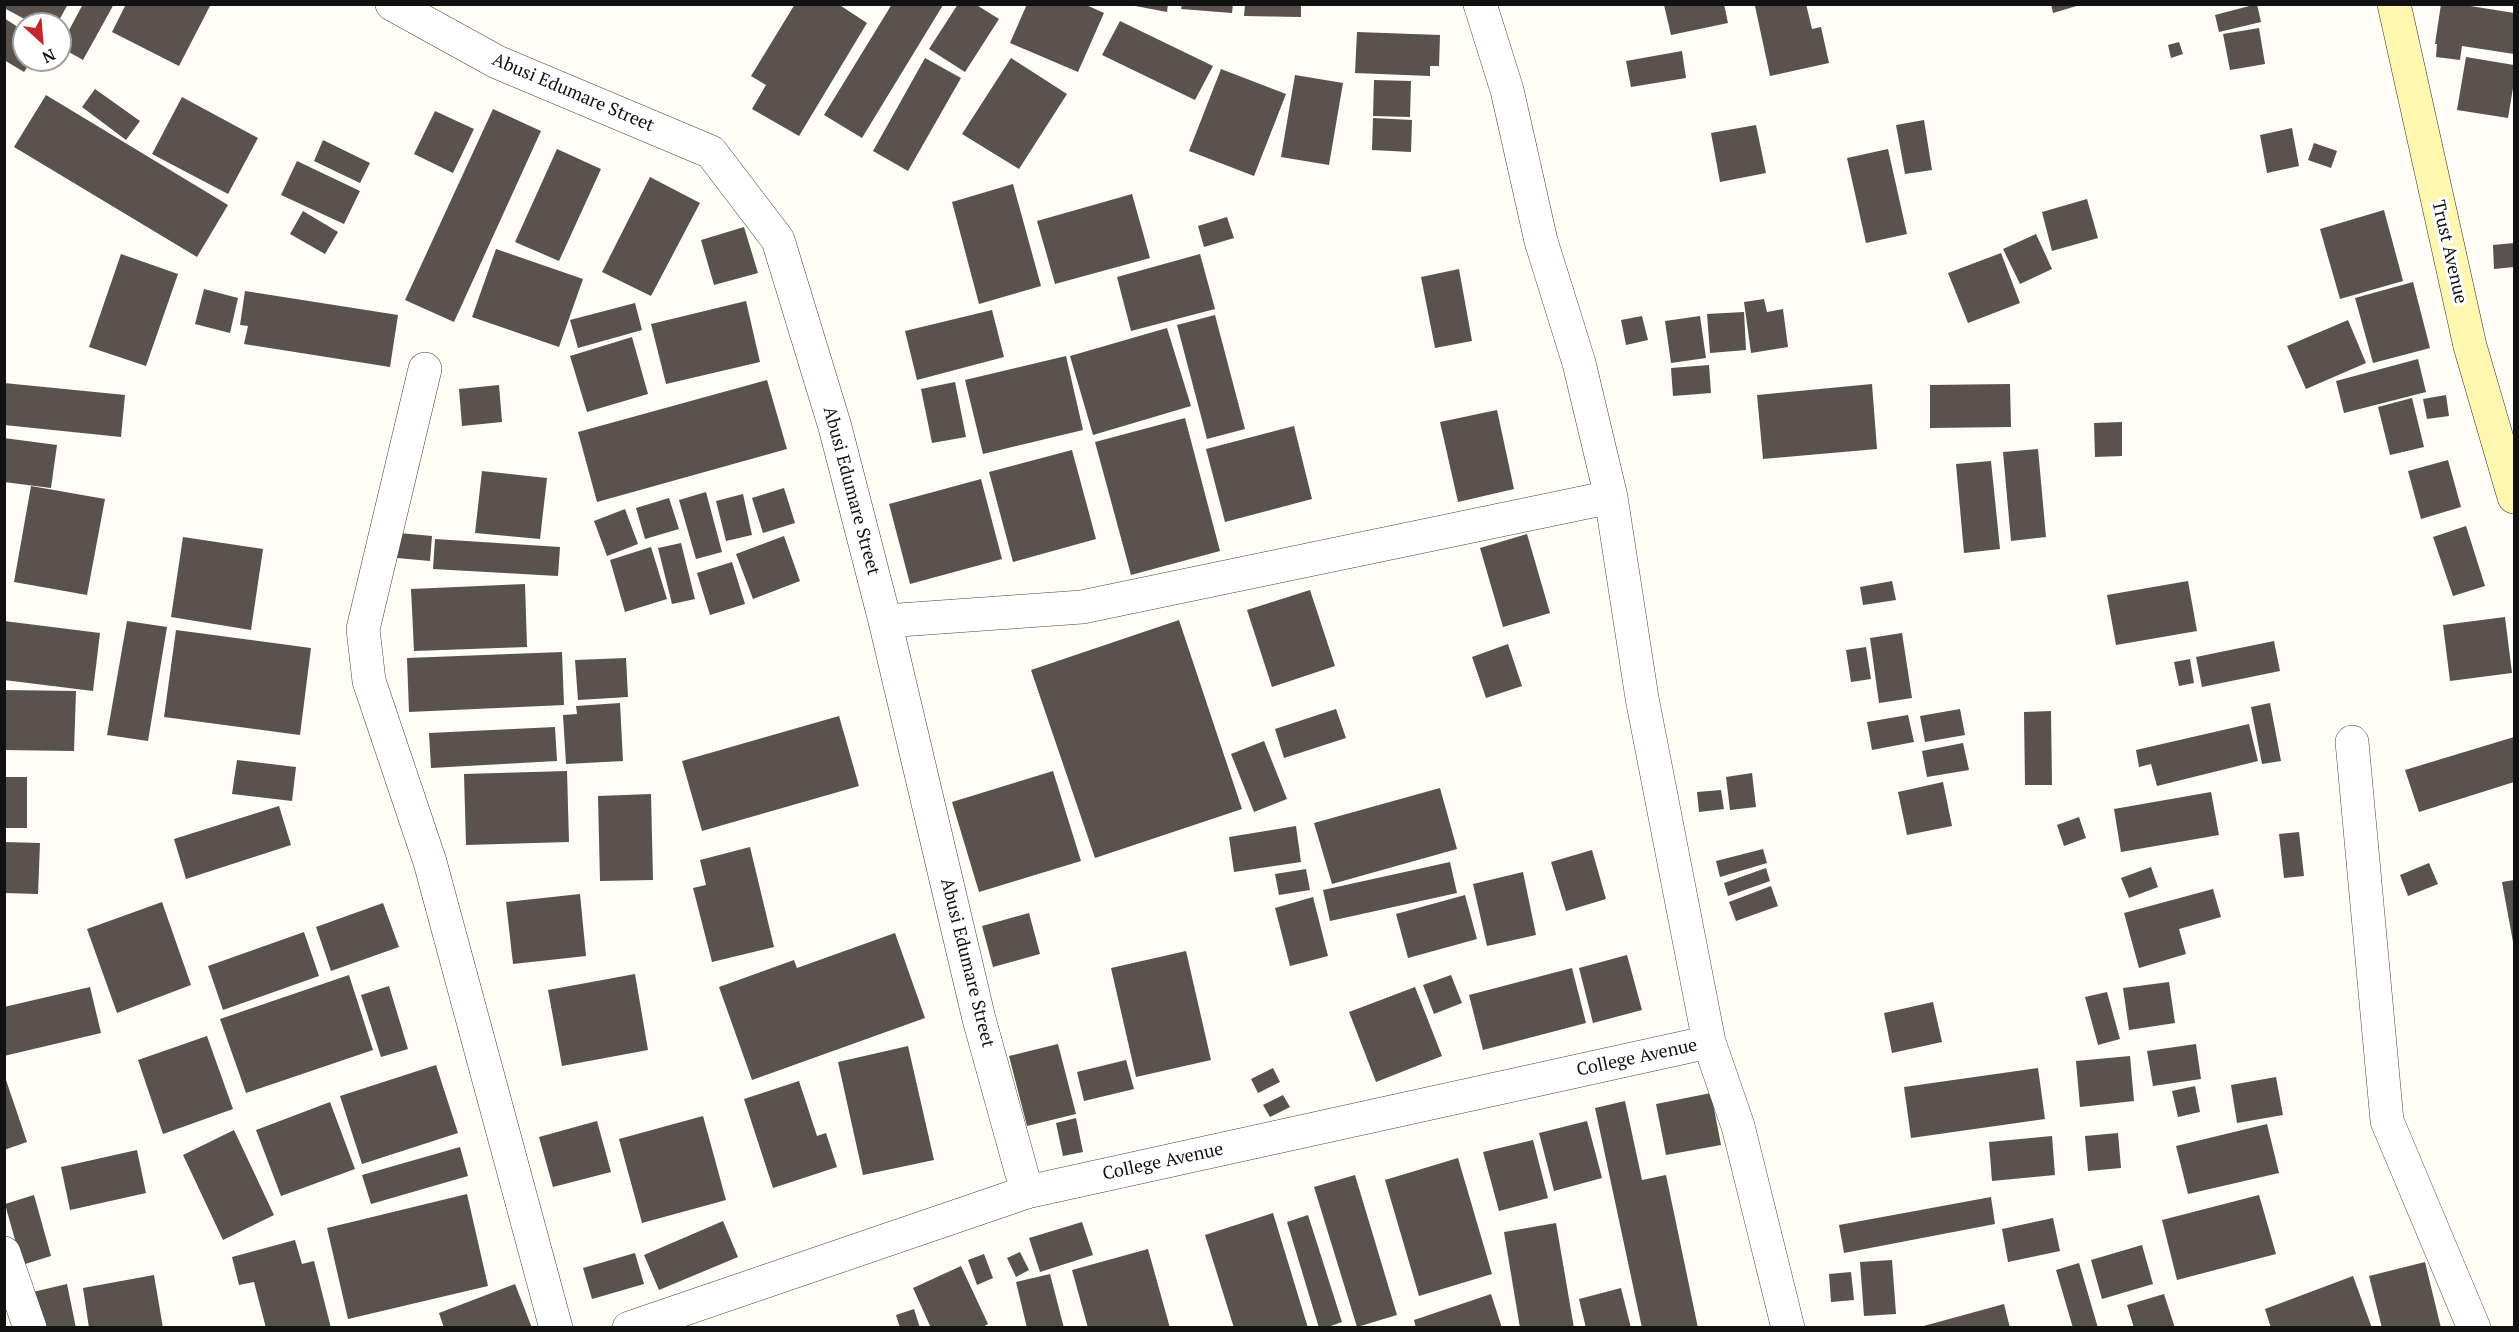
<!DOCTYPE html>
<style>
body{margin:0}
#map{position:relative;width:2519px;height:1332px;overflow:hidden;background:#fffdf5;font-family:"PT Serif",serif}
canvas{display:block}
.frame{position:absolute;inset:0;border:6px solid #111;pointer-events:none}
.north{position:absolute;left:12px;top:12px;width:60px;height:60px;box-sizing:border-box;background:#fff;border:2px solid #a0a0a0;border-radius:50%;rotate:154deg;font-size:16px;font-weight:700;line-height:24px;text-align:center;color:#111}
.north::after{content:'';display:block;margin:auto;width:21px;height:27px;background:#c4262e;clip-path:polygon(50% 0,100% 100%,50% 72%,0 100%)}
</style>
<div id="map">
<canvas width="2519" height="1332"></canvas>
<div class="frame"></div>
<div class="north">N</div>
</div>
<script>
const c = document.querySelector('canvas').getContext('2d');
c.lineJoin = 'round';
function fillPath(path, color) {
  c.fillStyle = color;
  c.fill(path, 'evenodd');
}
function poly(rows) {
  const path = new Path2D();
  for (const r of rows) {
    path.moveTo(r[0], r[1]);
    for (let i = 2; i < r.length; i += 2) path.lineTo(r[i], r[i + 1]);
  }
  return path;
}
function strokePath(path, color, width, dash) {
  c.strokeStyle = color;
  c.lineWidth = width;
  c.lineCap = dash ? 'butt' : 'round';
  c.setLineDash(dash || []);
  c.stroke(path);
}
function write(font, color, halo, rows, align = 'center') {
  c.font = font + ' "PT Serif",serif';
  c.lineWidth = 6;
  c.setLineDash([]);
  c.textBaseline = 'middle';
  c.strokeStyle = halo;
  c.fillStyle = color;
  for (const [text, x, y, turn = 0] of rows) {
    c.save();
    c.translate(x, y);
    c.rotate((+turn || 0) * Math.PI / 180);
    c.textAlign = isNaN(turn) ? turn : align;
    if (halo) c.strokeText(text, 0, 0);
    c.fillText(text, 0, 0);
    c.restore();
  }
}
fillPath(poly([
 [4,4,68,4,57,24,34,24,4,8],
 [83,4,114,4,83,60,60,47],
 [126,4,211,4,179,66,112,32],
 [795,4,838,4,867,23,799,136,752,109,766,85,751,76],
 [892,4,943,5,862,138,824,115],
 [958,4,975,4,999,19,965,72,929,49],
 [1027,4,1084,4,1104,13,1078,72,1010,43],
 [1125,4,1168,4,1167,12],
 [1182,4,1233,4,1232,13,1181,9],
 [1245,4,1301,4,1301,17,1244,16],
 [1724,4,1728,23,1671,35,1664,5],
 [1764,4,1806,4,1812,29,1821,27,1829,63,1770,76,1755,6],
 [2051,4,2080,4,2080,5,2053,13],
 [2257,4,2261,22,2219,32,2215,15],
 [2441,4,2458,4,2514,13,2514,54,2462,46,2460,60,2436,57,2437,44,2435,44],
 [4,18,24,31,24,60,32,60,24,72,4,60],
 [1120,21,1213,66,1195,100,1102,55],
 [2259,28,2265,64,2230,70,2223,34],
 [1357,32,1440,35,1439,66,1430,66,1430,76,1355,73],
 [2179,42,2183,54,2171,58,2168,45],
 [1682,51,1686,78,1631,87,1626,61],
 [2466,57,2514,65,2514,82,2508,118,2457,110],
 [925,58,961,78,908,171,873,151],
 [1011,58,1067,94,1019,169,962,134],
 [1221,69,1286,94,1254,176,1189,151],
 [1295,75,1343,83,1329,165,1281,157],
 [1374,80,1411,81,1410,117,1373,116],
 [95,89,140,121,126,140,82,107],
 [46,95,228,205,197,257,14,147],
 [182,97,258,138,228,194,152,154],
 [493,109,541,131,454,322,405,300],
 [435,111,474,129,453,173,414,154],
 [1373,118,1412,120,1411,152,1372,150],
 [1924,120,1932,170,1905,174,1896,125],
 [1756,125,1766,173,1720,182,1711,133],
 [2292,128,2299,166,2267,173,2260,135],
 [323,140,370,163,360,183,314,161],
 [2314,143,2337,151,2331,168,2308,160],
 [557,149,601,169,559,261,515,242],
 [1888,149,1907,234,1866,243,1847,158],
 [297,161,360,191,344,224,281,195],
 [650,177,700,203,651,296,602,272],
 [1013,184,1041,286,979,304,952,202],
 [1132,194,1150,258,1055,284,1037,221],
 [2087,199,2098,238,2052,251,2042,212],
 [2384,210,2403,281,2340,299,2320,229],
 [303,211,338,232,325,254,290,234],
 [1227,217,1234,238,1204,247,1198,226],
 [744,227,758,273,714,285,701,240],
 [2036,234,2052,269,2020,284,2003,249],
 [2514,243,2514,267,2494,269,2493,245],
 [496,249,583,279,559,347,472,317],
 [2001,253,2020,303,1968,323,1948,273],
 [121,254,178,274,146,366,89,347],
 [1200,254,1215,309,1131,331,1117,277],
 [1459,269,1472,341,1435,348,1421,277],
 [2413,282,2430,348,2373,363,2355,298],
 [204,289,238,298,230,333,195,324],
 [245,291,398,315,390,367,244,344,248,326,240,325],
 [1764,299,1767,312,1783,309,1788,347,1751,353,1744,302],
 [746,301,760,362,666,384,651,324],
 [635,303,642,330,578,348,570,320],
 [992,310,1004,357,917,380,905,331],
 [1744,312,1746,350,1710,353,1707,314],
 [1215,315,1245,429,1207,439,1177,325],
 [1642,316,1648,340,1626,345,1621,320],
 [1700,316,1706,358,1671,363,1665,321],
 [2348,320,2366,363,2306,389,2287,346],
 [1167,328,1191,406,1093,435,1070,356],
 [632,337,648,394,587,412,570,356],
 [1066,356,1083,430,983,454,965,380],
 [2418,359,2426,392,2344,413,2336,381],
 [1709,365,1711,393,1673,396,1671,368],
 [767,380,787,449,597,502,578,432],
 [955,382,966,437,932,443,921,389],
 [4,383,125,395,121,437,4,425],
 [1872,384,1877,449,1763,459,1757,395],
 [2010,384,2011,427,1930,428,1930,385],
 [499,385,502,422,462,426,459,389],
 [2446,395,2449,416,2427,419,2423,399],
 [2412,398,2424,447,2390,455,2378,407],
 [1497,410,1514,489,1458,502,1440,422],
 [1185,418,1220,551,1131,575,1095,442],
 [2122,422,2122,456,2095,457,2094,423],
 [1294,426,1312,499,1225,522,1206,449],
 [4,438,57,445,51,488,4,482],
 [2038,449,2046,537,2011,541,2003,452],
 [1072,450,1096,539,1013,562,989,472],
 [2448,460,2461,507,2421,519,2408,471],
 [1991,461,2000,549,1964,553,1956,464],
 [482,471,547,478,540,539,475,533],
 [981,479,1002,559,910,584,889,504],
 [31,486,105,499,87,595,14,582],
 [784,488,795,523,763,533,752,498],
 [706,492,722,552,696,559,679,500],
 [743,494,752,535,726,541,716,501],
 [669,498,679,529,645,539,636,508],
 [625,509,638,544,607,556,594,521],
 [2466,526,2485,586,2453,596,2433,537],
 [399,533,432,536,430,561,397,558],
 [1527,534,1550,613,1503,627,1480,548],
 [784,536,800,581,753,599,736,554],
 [183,537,263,549,251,630,171,617],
 [435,539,560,547,558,576,433,569],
 [681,543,695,599,672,604,658,548],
 [651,547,667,599,625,612,610,560],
 [732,562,745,604,710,615,697,573],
 [1892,581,1896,600,1863,605,1860,587],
 [2188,581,2197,631,2116,645,2107,595],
 [525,584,527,647,414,651,411,589],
 [1310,590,1335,666,1272,687,1247,610],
 [2505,617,2512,673,2450,681,2443,625],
 [1179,620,1242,809,1095,858,1031,670],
 [4,621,100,633,93,691,4,680],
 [127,621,167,627,148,741,107,735],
 [176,630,311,648,300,735,164,717],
 [1902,633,1912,698,1879,703,1870,638],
 [2274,641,2280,671,2202,687,2196,657],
 [1508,644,1522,686,1486,698,1472,657],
 [1866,647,1871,679,1851,682,1846,650],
 [562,652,564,705,409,712,407,658],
 [626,658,628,697,578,700,575,660],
 [2190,659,2194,683,2179,686,2174,662],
 [4,690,76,691,74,751,4,750],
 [620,703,623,761,566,764,563,715,577,714,576,706],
 [2270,703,2281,761,2262,764,2251,707],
 [1336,709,1346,738,1284,758,1275,729],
 [1960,709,1965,735,1925,742,1920,716],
 [2051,711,2052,785,2025,785,2024,712],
 [1908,715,1914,742,1872,750,1867,722],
 [839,716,859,786,702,831,682,761],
 [2249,724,2258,761,2157,786,2151,764,2139,767,2136,750],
 [555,727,557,761,431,768,429,733],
 [2514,737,2514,782,2419,812,2405,770],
 [1264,741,1287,799,1254,812,1231,754],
 [1963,743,1969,770,1927,777,1922,751],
 [237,760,296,767,292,801,232,794],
 [567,771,569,842,466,845,464,774],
 [1053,771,1081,861,979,892,952,802],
 [1752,773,1756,807,1730,810,1726,777],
 [4,777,27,777,27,828,4,828],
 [1943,782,1952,826,1907,835,1898,792],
 [1440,788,1457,849,1332,884,1314,823],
 [1721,790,1724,809,1699,812,1697,792],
 [2211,792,2219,835,2121,852,2114,809],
 [651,794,653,880,600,881,598,796],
 [279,806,291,845,186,879,174,839],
 [2079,817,2086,838,2064,846,2057,825],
 [1296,826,1301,862,1234,872,1229,837],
 [2299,832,2304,876,2284,878,2279,834],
 [4,842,40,843,38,894,4,893],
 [750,847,774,947,712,962,693,888,706,885,700,860],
 [1763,849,1767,863,1720,877,1716,861],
 [1592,850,1606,899,1566,911,1551,862],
 [1450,862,1457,893,1330,921,1323,890],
 [2429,863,2438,884,2408,896,2400,875],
 [2151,867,2158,887,2129,898,2121,878],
 [1766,868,1770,881,1728,896,1724,883],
 [1306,869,1310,890,1279,895,1275,874],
 [1523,872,1536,935,1487,946,1473,884],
 [2514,880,2514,942,2513,942,2502,882],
 [1771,886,1778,906,1736,921,1729,902],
 [2213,889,2221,917,2179,929,2186,954,2139,968,2124,913],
 [580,894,586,956,513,964,506,902],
 [1465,895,1477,939,1408,958,1396,914],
 [1313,897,1328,956,1290,966,1275,908],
 [162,902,191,985,117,1013,87,929],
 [383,903,399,947,331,971,316,927],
 [1029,913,1040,954,993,967,982,926],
 [304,932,319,976,223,1010,208,966],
 [895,933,925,1018,752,1080,719,987,794,960,797,968],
 [1186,951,1211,1060,1136,1077,1111,968],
 [1627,955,1642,1010,1593,1023,1579,968],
 [1572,968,1586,1023,1483,1050,1469,995],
 [635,974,648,1050,562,1066,548,990],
 [349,975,373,1050,246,1093,220,1019],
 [1451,975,1462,1003,1434,1014,1423,985],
 [2169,982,2175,1023,2129,1030,2123,988],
 [389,986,408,1049,381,1057,361,995],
 [90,987,101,1033,4,1056,4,1007],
 [1415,987,1442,1056,1376,1082,1349,1012],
 [2107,992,2120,1039,2098,1045,2085,997],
 [1933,1002,1942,1042,1892,1053,1884,1013],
 [207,1036,233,1109,163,1134,138,1060],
 [1058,1044,1076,1114,1027,1126,1009,1056],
 [2196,1044,2201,1079,2153,1086,2147,1051],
 [908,1046,934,1160,863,1175,838,1062],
 [2130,1056,2134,1101,2080,1107,2076,1061],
 [1126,1060,1134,1089,1084,1101,1077,1072],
 [436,1065,458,1133,362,1164,340,1096],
 [1273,1068,1280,1082,1258,1093,1251,1079],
 [2038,1068,2045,1119,1911,1138,1904,1087],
 [4,1074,27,1142,4,1150],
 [2276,1077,2283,1115,2237,1123,2231,1085],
 [799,1081,817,1136,826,1133,837,1167,773,1188,744,1099],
 [2195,1086,2200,1112,2178,1117,2172,1091],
 [1711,1093,1721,1145,1666,1155,1656,1104],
 [1283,1095,1290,1107,1270,1117,1263,1105],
 [1625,1101,1642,1180,1666,1175,1698,1328,1642,1328,1595,1108],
 [330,1102,355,1169,281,1196,256,1130],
 [703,1116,726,1200,642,1223,619,1139],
 [1076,1118,1083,1152,1063,1156,1056,1123],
 [597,1121,611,1172,553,1187,539,1137],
 [1587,1121,1602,1178,1554,1191,1539,1133],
 [2267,1124,2279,1173,2188,1194,2176,1146],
 [234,1130,274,1215,223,1240,183,1155],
 [2118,1133,2121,1168,2088,1171,2085,1136],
 [2052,1136,2055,1175,1992,1181,1989,1142],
 [1533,1140,1548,1198,1499,1211,1483,1152],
 [460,1147,468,1176,371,1204,362,1175],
 [137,1150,146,1193,70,1210,61,1167],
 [1458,1158,1492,1274,1419,1296,1385,1180],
 [1355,1175,1397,1315,1357,1327,1314,1187],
 [467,1194,488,1286,348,1319,327,1228],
 [34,1195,51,1256,22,1265,5,1204],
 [2259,1195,2276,1254,2177,1280,2162,1220],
 [1991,1197,1995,1224,1844,1253,1839,1225],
 [1273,1213,1308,1328,1234,1328,1205,1235],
 [1308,1215,1342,1322,1325,1328,1319,1328,1287,1222],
 [2053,1218,2060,1251,2008,1262,2002,1229],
 [723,1221,738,1257,659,1290,644,1255],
 [1082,1222,1093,1255,1040,1272,1029,1238],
 [1556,1223,1574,1328,1520,1328,1504,1232],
 [295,1240,302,1264,314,1261,331,1328,266,1328,254,1282,239,1285,232,1257],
 [2142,1245,2153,1284,2102,1299,2091,1260],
 [1148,1249,1170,1328,1088,1328,1072,1270],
 [1020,1252,1029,1270,1016,1277,1007,1258],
 [635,1253,644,1284,592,1299,583,1268],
 [984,1254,993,1278,977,1285,968,1260],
 [1892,1260,1896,1314,1864,1316,1860,1262],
 [2425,1262,2441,1328,2382,1328,2369,1276],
 [2079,1263,2098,1328,2073,1328,2056,1270],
 [961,1266,988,1324,981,1328,931,1328,913,1288],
 [1851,1272,1854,1300,1831,1302,1829,1274],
 [1050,1274,1064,1328,1027,1328,1016,1282],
 [154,1275,163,1328,89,1328,83,1288],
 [2353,1276,2372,1328,2271,1328,2265,1309],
 [67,1284,76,1328,40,1328,33,1292],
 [515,1284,532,1328,444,1328,439,1313],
 [1621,1288,1631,1328,1586,1328,1579,1299],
 [1491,1294,1502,1328,1416,1328,1414,1320],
 [2164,1294,2175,1328,2134,1328,2127,1305],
 [2004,1304,2010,1328,1920,1328,1920,1327],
 [914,1309,920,1328,900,1328,896,1315]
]), '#5a524d');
const street = poly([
 [392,4,497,62,711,152,778,240,835,427,885,621,979,1019,1027,1192],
 [1480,4,1507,90,1541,241,1579,363,1611,497,1642,698,1709,1042,1738,1126,1788,1328],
 [425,369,363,629,369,681,430,862,556,1328],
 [885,621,1082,607,1611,497],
 [2352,742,2387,1121,2474,1328],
 [4,1253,30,1328],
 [629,1328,1027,1192,1709,1042]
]);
const secondary = poly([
 [2394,4,2470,346,2514,497]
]);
strokePath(street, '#444', 34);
strokePath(secondary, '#333', 34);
strokePath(street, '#fff', 33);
strokePath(secondary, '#fff6b0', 33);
write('18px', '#111', '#fff', [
 ["Abusi Edumare Street",573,93,23],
 ["Trust Avenue",2449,252,77],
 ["Abusi Edumare Street",851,491,75],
 ["Abusi Edumare Street",967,963,76],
 ["College Avenue",1637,1058,-12],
 ["College Avenue",1163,1162,-12]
]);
</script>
